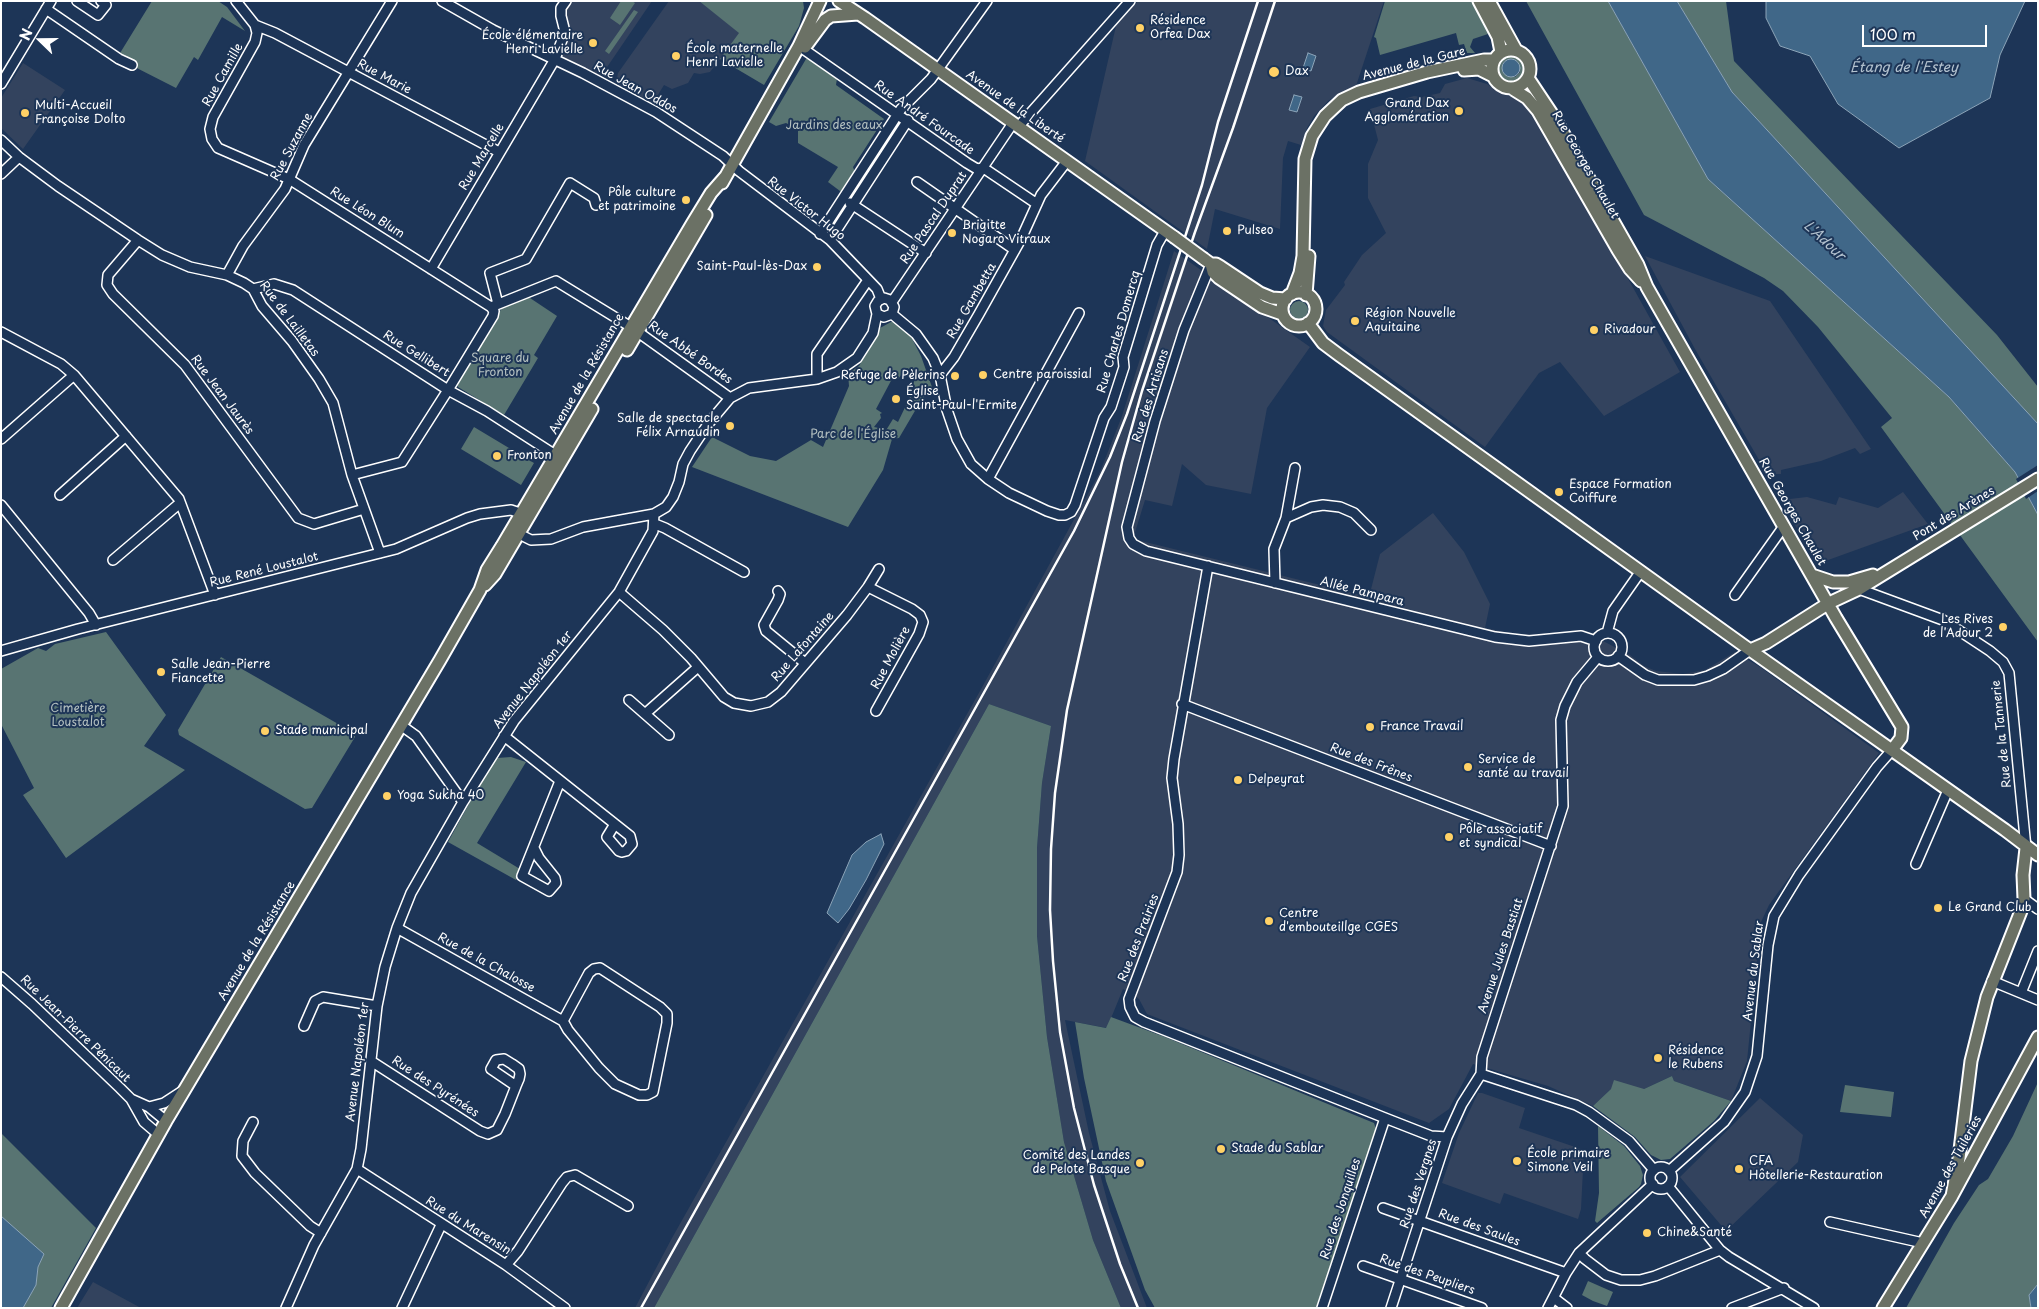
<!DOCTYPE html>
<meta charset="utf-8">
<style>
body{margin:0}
#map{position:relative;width:2039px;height:1309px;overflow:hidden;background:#1d3557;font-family:"Playpen Sans",sans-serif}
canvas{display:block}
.frame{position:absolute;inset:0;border:2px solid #fff;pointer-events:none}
.north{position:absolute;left:15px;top:15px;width:50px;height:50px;-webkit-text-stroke:4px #1d3557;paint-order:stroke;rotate:292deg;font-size:14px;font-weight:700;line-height:20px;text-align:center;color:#fff}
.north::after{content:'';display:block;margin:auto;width:18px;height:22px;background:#fff;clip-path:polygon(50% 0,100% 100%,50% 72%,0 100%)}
.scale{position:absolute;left:1862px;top:25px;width:125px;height:22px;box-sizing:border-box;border:2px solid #fff;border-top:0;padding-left:6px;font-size:15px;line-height:18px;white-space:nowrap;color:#fff;-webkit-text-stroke:4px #1d3557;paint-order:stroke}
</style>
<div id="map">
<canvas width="2039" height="1309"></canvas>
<div class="frame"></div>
<div class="north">N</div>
<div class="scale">100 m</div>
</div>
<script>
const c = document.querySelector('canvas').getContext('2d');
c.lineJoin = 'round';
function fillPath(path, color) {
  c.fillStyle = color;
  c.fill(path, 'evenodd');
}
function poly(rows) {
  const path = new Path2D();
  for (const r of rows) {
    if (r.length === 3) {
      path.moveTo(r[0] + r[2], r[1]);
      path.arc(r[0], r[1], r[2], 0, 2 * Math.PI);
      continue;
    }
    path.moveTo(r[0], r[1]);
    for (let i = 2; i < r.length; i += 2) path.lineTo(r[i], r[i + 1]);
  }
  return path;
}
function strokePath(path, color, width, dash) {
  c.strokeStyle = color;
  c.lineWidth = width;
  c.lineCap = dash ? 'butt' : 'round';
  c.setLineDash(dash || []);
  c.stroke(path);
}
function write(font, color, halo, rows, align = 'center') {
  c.font = font + ' "Playpen Sans",sans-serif';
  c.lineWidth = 4;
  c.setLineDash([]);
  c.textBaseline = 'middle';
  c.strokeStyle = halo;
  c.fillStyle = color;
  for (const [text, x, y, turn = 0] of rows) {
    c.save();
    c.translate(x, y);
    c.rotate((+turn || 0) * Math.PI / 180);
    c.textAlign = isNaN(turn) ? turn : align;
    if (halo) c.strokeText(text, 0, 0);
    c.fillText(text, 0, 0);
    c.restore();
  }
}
fillPath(poly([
 [569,1,652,1,601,76,563,57,561,54,563,13],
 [669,1,699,1,740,33,710,72,700,74,694,73,688,83,672,89,664,85,653,103,616,83,618,73],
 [1138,1,1384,1,1356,86,1340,93,1328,101,1314,116,1307,128,1301,145,1288,141,1283,158,1280,229,1215,209,1207,249,1085,161,1116,26],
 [23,63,65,90,23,149,1,128,1,98],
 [1467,78,1487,84,1505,95,1520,98,1529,106,1582,196,1680,372,1604,416,1560,362,1539,373,1485,447,1327,332,1323,326,1326,310,1345,285,1344,282,1362,255,1386,233,1368,198,1368,164,1378,140,1370,109,1414,96,1422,97,1440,93,1445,84],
 [1174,251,1310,347,1267,408,1251,494,1206,485,1182,464,1172,506,1145,500,1133,539,1369,597,1380,554,1433,513,1464,552,1490,604,1485,628,1515,634,1547,635,1582,630,1630,655,1644,666,1656,671,1683,674,1705,670,1735,652,1760,667,1879,753,1769,905,1761,922,1747,1061,1731,1101,1674,1081,1672,1076,1644,1089,1611,1089,1593,1106,1548,1086,1473,1064,1449,1109,1429,1123,1147,1014,1139,999,1123,989,1107,1028,1065,1020,1089,1133,1110,1211,1147,1308,1121,1308,1093,1240,1064,1142,1047,1037,1037,936,1037,848,1042,783,1051,726,989,704,654,1308,635,1308,672,1238,980,691,1100,472,1122,416],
 [1645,256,1770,301,1871,449,1860,454,1855,448,1821,461,1781,470,1781,474,1776,474,1775,471,1766,472,1695,349],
 [1903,492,1928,524,1817,564,1781,500,1807,497,1836,505,1839,497,1878,508],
 [1478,1093,1482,1093,1525,1108,1519,1128,1584,1150,1581,1209,1578,1219,1504,1193,1500,1204,1442,1183,1459,1133],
 [1760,1098,1803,1135,1798,1162,1726,1231,1680,1177],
 [93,1282,141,1308,77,1308]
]), '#33435e');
fillPath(poly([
 [152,1,218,1,227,7,245,31,222,17,198,60,194,57,176,88,117,58],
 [621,1,632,1,635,3,620,25,610,18],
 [699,1,803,1,804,8,799,26,764,85,720,59,739,33],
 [1385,1,1472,1,1488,34,1473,39,1470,47,1475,53,1467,53,1464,44,1459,45,1456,33,1380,55,1376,38,1374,37],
 [1526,1,1608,1,1708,179,1949,397,2015,472,2038,515,2038,642,1881,427,1892,418,1818,327,1783,291,1764,278,1644,215],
 [1677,1,1726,1,1734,61,1997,335,2038,387,2038,424,1732,92],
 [634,10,638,12,609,54,605,51],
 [1510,55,1519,57,1524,64,1524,74,1521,78,1513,82,1503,80,1498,72,1498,63,1501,59],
 [1510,59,1513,59,1520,72,1515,77,1502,68,1504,62],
 [808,58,817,60,816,63,837,78,836,85,884,119,853,167,856,175,844,194,828,182,838,167,798,143,798,131,790,125,786,123,776,126,769,122,806,59],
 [527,296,557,316,534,355,538,358,504,415,458,387,457,384,503,306],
 [1299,310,9],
 [891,322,897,322,907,329,921,356,932,387,919,404,899,438,892,439,883,470,848,527,692,467,712,437,750,456,776,461,811,440,823,447,849,386,848,374,859,366,880,328],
 [907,368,915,372,915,380,911,387,920,392,915,400,910,397,898,422,893,419,885,432,884,429,874,427,881,418,880,414,882,413,876,409,893,377,898,379],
 [474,427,534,463,521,485,461,449],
 [106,632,166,715,144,746,185,770,66,858,23,795,34,788,1,724,1,669,38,648,46,651,55,644],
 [221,657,354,733,355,737,312,808,305,809,179,735,178,730],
 [989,704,1051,726,1042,783,1037,848,1037,936,1047,1037,1064,1142,1093,1240,1121,1308,654,1308],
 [511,757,526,762,477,843,520,869,516,880,448,842,492,762,497,758],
 [1111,1017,1165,1037,1374,1123,1376,1129,1316,1308,1155,1308,1145,1290,1106,1181,1084,1078,1075,1022,1106,1028],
 [1672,1076,1674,1081,1731,1101,1714,1121,1670,1159,1661,1160,1651,1155,1635,1137,1593,1106,1611,1089,1614,1080,1644,1089],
 [2038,1082,2038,1284,2029,1295,2031,1308,1906,1308,1954,1223,1979,1185,1988,1179,2013,1136],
 [1845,1085,1894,1092,1891,1117,1840,1112],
 [1598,1126,1624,1146,1640,1166,1643,1175,1641,1184,1639,1187,1597,1223,1595,1221,1599,1193],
 [1,1133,96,1228,51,1308,1,1308],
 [1588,1281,1613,1292,1607,1306,1593,1301,1582,1295]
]), '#587472');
const water = poly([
 [1608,1,1677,1,1732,92,2038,424,2038,515,2015,472,1949,397,1708,179,1608,1],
 [1766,1,2025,1,2000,55,1990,98,1899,148,1838,104,1810,56,1780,46,1766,18,1766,1],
 [1308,53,1316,56,1311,71,1303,68,1308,53],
 [1511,68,9],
 [1294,95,1302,97,1297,112,1289,110,1294,95],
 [881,834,884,844,866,880,849,909,838,923,827,913,852,855,866,842,881,834],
 [1,1216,44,1254,38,1267,36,1285,23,1308,1,1308,1,1216],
 [2038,1284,2038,1308,2031,1308,2029,1295,2038,1284]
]);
fillPath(water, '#406788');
strokePath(water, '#8ca4b8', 1);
fillPath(poly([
 [2038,465,2038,491,2026,499,2016,479]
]), '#1d3557');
const minor = poly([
 [77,1,98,15,106,5,101,1],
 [236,1,255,25,257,33,255,42,213,117,210,129,212,139,218,148,289,179,491,307,494,311,493,316,448,390,402,462,352,475],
 [442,1,493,30,583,73,656,112,723,156,739,171,830,240,877,289,881,299],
 [46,9,119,59,132,65],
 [255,25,275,33,499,152],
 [799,46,967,163,977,169,983,168,988,171,1037,204],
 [1,84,51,1],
 [1019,126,1130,1],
 [1,140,19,157,58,186,138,240,162,255,190,267,227,275,244,283,253,289,262,306,292,341,319,379,333,403,352,475,380,553],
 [1,174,19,157],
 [917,182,1015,250],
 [850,203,926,253],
 [820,234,901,109,931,79,987,1],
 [138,240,108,275,107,285,113,294,185,365,298,518,314,524,364,509],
 [830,240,908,120],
 [1211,264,1184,330,1155,421,1127,527,1129,538,1133,544,1146,551,1495,637,1529,641,1581,636,1596,641],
 [431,269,555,59,565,32,561,16,561,8,566,1],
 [227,275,243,246,285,189,304,145,392,1],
 [253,289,274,284,293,290,448,390,487,411,560,458],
 [892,302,1013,123],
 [498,304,490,273,526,259,570,183,594,198,596,205],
 [491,307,556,281,631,327,730,398],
 [892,314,916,334,933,358,940,375,947,410,957,439,971,464,988,479,1009,493,1047,511,1059,515,1065,515,1071,512,1075,505,1104,418,1111,407,1124,367,1123,357,1157,245,1165,231],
 [1,332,61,364,74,375,179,499,215,595],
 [940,375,954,357,979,314,1021,239,1041,195,1067,161],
 [817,379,817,354,868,280],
 [1,439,74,375],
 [988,479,1079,313],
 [60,495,126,436],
 [1,505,89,613,96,625],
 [1286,518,1311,507,1323,505,1340,507,1354,513,1371,530],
 [655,524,665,528,744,572],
 [515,532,531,540,551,539,583,527,654,514,666,507,673,497,679,482,683,464,690,451,708,424,730,398,749,388,817,379,837,372,857,358,873,333,877,314,875,306,878,301,884,298,890,300,894,307,892,314,884,317,877,314],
 [113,560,180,503],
 [1208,566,1174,759,1172,778,1178,824,1179,855,1177,872,1129,999,1130,1007,1135,1017,1144,1022,1385,1118,1431,1136,1447,1137],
 [1275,583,1274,549,1286,518,1295,468],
 [868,587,912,609,920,615,923,622,919,634,876,711],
 [1859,589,1943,620,1990,651,2003,662,2009,673,2026,848],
 [778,591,780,594,778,600,764,625,766,631,805,663],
 [619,592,663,630,691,658,724,697,734,703,751,706,768,702,781,692,847,615,868,587,879,569],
 [1735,595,1784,526],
 [1607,633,1613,611,1641,571],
 [1608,647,14],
 [1,651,78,629,396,549,467,518,480,514,511,510,526,515],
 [1618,656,1645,675,1658,680,1694,680,1708,676,1723,669,1750,650],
 [629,700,669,735],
 [1182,704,1551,846],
 [646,713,698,667],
 [402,726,416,736,463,802],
 [504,736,630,836,632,844,626,851,622,852,619,851,607,837,615,824],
 [534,848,539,858,555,878,556,883,549,891,522,876,560,781],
 [1916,864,1948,790],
 [2024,899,2038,909],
 [397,928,563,1021,568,1030,599,1068,615,1084,639,1095,647,1095,653,1092,667,1023,667,1014,660,1007,600,968,594,969,589,973,563,1021],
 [1,977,32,1004,120,1088,131,1099,144,1122,158,1134],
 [1992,981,2038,1000],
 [2021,993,2038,951],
 [304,1026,315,1001,323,997,377,1006],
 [371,1061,480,1131,488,1134,497,1130,505,1114,516,1086,519,1079,520,1074,519,1069,512,1064,504,1059,496,1060,491,1069,516,1086],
 [1481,1074,1482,1057,1563,806,1561,720,1565,706,1577,682,1598,657],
 [1481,1074,1576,1105,1589,1112,1629,1141,1654,1170],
 [131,1099,149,1107,166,1121],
 [149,1107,164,1103,184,1090],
 [253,1122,243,1141,242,1156,255,1173,310,1226,321,1233],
 [1661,1178,11],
 [357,1169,506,1265,565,1308],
 [1669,1171,1724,1122,1745,1092,1757,1056,1768,945,1774,916,1799,875,1877,767,1892,750],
 [1668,1186,1720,1250,1729,1257,1814,1308],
 [1383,1208,1566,1273],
 [1830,1222,1923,1243],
 [1579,1253,1585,1259,1606,1275,1621,1280,1640,1280,1655,1276,1720,1250],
 [506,1265,518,1251,562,1183,567,1177,575,1175,628,1206],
 [1363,1266,1482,1308],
 [1554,1298,1567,1308],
 [286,1308,314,1245,357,1169,361,1149,377,1006,385,967,397,928,411,893,463,802,514,721,619,592,653,531,654,514],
 [402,1308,441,1225],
 [1322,1308,1385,1118],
 [1391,1308,1447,1137,1462,1104,1481,1074],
 [1548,1308,1566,1273,1579,1253,1653,1184],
 [1732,1308,1784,1288]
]);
const major = poly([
 [839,1,865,18,1174,237],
 [1479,1,1498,37,1501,52],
 [1489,1,1516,50],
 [805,47,825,20,831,16,858,14],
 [1511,69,19],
 [1464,70,1479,69,1493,76],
 [1528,78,1554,117,1638,265,1647,287,1836,618,1902,727,1901,738,1892,750],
 [1511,88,1527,98,1538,111,1618,250,1630,269,1641,281],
 [722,183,799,46,820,1],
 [1204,259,1211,264,1216,264,1221,267,1260,293,1272,298,1286,299],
 [1211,264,1213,272,1219,278,1262,307,1282,314],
 [1299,309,17],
 [1292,294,1300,273,1303,256,1305,159,1312,136,1325,116,1342,100,1359,92,1427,72,1484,60,1494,60],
 [1306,295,1309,256],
 [1308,323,1323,343,1339,355,1750,650,2005,830,2038,855],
 [627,350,706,215],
 [1812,575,1833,582,1849,582,1873,575],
 [485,585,495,574,592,409],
 [1750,650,1766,643,1829,603,1859,589,2038,479],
 [1952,1196,1959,1158,1971,1061,1987,997,2021,911,2024,899,2023,875,2026,848],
 [61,1308,166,1121,440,660,480,590,487,570,502,546,692,224,711,193,725,177],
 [1883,1308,1952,1196,2038,1037]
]);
strokePath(minor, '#fff', 12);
strokePath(major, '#fff', 15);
strokePath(minor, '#1d3557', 9);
strokePath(major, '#6b7165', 11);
strokePath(poly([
 [641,1308,1074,531,1110,457,1127,414,1202,185,1218,122,1258,1],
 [1138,1308,1120,1264,1094,1185,1074,1108,1060,1032,1053,961,1050,910,1051,849,1055,793,1067,710,1122,462,1142,391,1195,232,1233,128,1275,1]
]), '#fff', 2.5);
const majorBridge = poly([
 [1174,237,1204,259]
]);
strokePath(majorBridge, '#fff', 15, []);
strokePath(majorBridge, '#6b7165', 11);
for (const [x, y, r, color] of [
 [1140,28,5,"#ffd166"],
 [593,43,5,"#ffd166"],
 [676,56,5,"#ffd166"],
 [1274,72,6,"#ffd166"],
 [1459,111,5,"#ffd166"],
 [25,113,5,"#ffd166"],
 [686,200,5,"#ffd166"],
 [1227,231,5,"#ffd166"],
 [952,233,5,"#ffd166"],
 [817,267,5,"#ffd166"],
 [1355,321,5,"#ffd166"],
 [1594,330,5,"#ffd166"],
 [983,375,5,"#ffd166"],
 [955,376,5,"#ffd166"],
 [896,399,5,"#ffd166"],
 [730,426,5,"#ffd166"],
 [497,456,5,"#ffd166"],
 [1559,492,5,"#ffd166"],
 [2003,627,5,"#ffd166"],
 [161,672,5,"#ffd166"],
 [1370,727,5,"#ffd166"],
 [265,731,5,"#ffd166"],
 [1468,767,5,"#ffd166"],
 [1238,780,5,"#ffd166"],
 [387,796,5,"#ffd166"],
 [1449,837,5,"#ffd166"],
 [1938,908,5,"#ffd166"],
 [1269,921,5,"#ffd166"],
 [1658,1058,5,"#ffd166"],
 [1221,1149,5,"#ffd166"],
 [1517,1161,5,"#ffd166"],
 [1140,1163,5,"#ffd166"],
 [1739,1169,5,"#ffd166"],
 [1647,1233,5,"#ffd166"]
]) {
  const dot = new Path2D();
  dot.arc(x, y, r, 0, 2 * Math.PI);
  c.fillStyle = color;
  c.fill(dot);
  strokePath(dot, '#1d3557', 2);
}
write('12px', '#fff', '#1d3557', [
 ["Résidence",1150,21],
 ["Orfea Dax",1150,35],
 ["École élémentaire",583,36,"right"],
 ["Henri Lavielle",583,50,"right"],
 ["École maternelle",686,49],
 ["Henri Lavielle",686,63],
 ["Dax",1285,72],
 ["Grand Dax",1449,104,"right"],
 ["Agglomération",1449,118,"right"],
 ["Multi-Accueil",35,106],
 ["Françoise Dolto",35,120],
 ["Pôle culture",676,193,"right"],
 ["et patrimoine",676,207,"right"],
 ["Brigitte",962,226],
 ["Nogaro Vitraux",962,240],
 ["Pulseo",1237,231],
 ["Saint-Paul-lès-Dax",807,267,"right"],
 ["Région Nouvelle",1365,314],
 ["Aquitaine",1365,328],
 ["Rivadour",1604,330],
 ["Centre paroissial",993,375],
 ["Refuge de Pèlerins",945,376,"right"],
 ["Église",906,392],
 ["Saint-Paul-l'Ermite",906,406],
 ["Salle de spectacle",720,419,"right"],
 ["Félix Arnaudin",720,433,"right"],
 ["Fronton",507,456],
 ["Espace Formation",1569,485],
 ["Coiffure",1569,499],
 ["Les Rives",1993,620,"right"],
 ["de l'Adour 2",1993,634,"right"],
 ["Salle Jean-Pierre",171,665],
 ["Fiancette",171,679],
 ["France Travail",1380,727],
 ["Stade municipal",275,731],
 ["Service de",1478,760],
 ["santé au travail",1478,774],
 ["Delpeyrat",1248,780],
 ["Yoga Sukha 40",397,796],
 ["Pôle associatif",1459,830],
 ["et syndical",1459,844],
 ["Le Grand Club",1948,908],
 ["Centre",1279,914],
 ["d'embouteillge CGES",1279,928],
 ["Résidence",1668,1051],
 ["le Rubens",1668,1065],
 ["Stade du Sablar",1231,1149],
 ["École primaire",1527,1154],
 ["Simone Veil",1527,1168],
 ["Comité des Landes",1130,1156,"right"],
 ["de Pelote Basque",1130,1170,"right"],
 ["CFA",1749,1162],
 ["Hôtellerie-Restauration",1749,1176],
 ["Chine&Santé",1657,1233]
], 'left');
write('12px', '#fff', '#1d3557', [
 ["Avenue de la Gare",1414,64,-14],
 ["Rue Camille",223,75,-61],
 ["Rue Marie",384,77,28],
 ["Rue Jean Oddos",635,88,29],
 ["Avenue de la Liberté",1015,107,35],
 ["Rue André Fourcade",924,118,35],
 ["Rue Suzanne",292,147,-62],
 ["Rue Marcelle",482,157,-59],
 ["Rue Georges Chaulet",1585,165,60],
 ["Rue Victor Hugo",806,209,38],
 ["Rue Léon Blum",367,213,32],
 ["Rue Pascal Duprat",934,218,-56],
 ["Rue Gambetta",972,301,-60],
 ["Rue de Lailletas",289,319,53],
 ["Rue Charles Domercq",1119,332,-74],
 ["Rue Abbé Bordes",690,353,35],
 ["Rue Gellibert",416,354,32],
 ["Avenue de la Résistance",587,374,-60],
 ["Rue Jean Jaurès",222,395,53],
 ["Rue des Artisans",1151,396,-73],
 ["Rue Georges Chaulet",1792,512,60],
 ["Pont des Arènes",1954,514,-31],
 ["Rue René Loustalot",264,570,-14],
 ["Allée Pampara",1362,592,14],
 ["Rue Lafontaine",803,647,-49],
 ["Rue Molière",891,658,-62],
 ["Avenue Napoléon 1er",533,680,-52],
 ["Rue de la Tannerie",2002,734,-96],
 ["Rue des Frênes",1371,763,21],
 ["Rue des Prairies",1139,938,-69],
 ["Avenue de la Résistance",257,941,-59],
 ["Avenue Jules Bastiat",1501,956,-72],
 ["Rue de la Chalosse",486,963,29],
 ["Avenue du Sablar",1754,971,-83],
 ["Rue Jean-Pierre Pénicaut",75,1029,44],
 ["Avenue Napoléon 1er",358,1062,-83],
 ["Rue des Pyrénées",435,1087,33],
 ["Avenue des Tuileries",1951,1167,-61],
 ["Rue des Vergnes",1419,1184,-72],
 ["Rue des Jonquilles",1341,1209,-72],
 ["Rue du Marensin",468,1226,32],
 ["Rue des Saules",1479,1228,20],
 ["Rue des Peupliers",1427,1275,19]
]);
write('12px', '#b4c0c0', '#1d3557', [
 ["Jardins des eaux",834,126],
 ["Square du",500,359],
 ["Fronton",500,373],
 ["Parc de l'Église",853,435],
 ["Cimetière",78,709],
 ["Loustalot",78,723]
]);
write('italic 14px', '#b3c2cf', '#1d3557', [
 ["Étang de l'Estey",1904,68],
 ["L'Adour",1824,241,43]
]);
</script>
